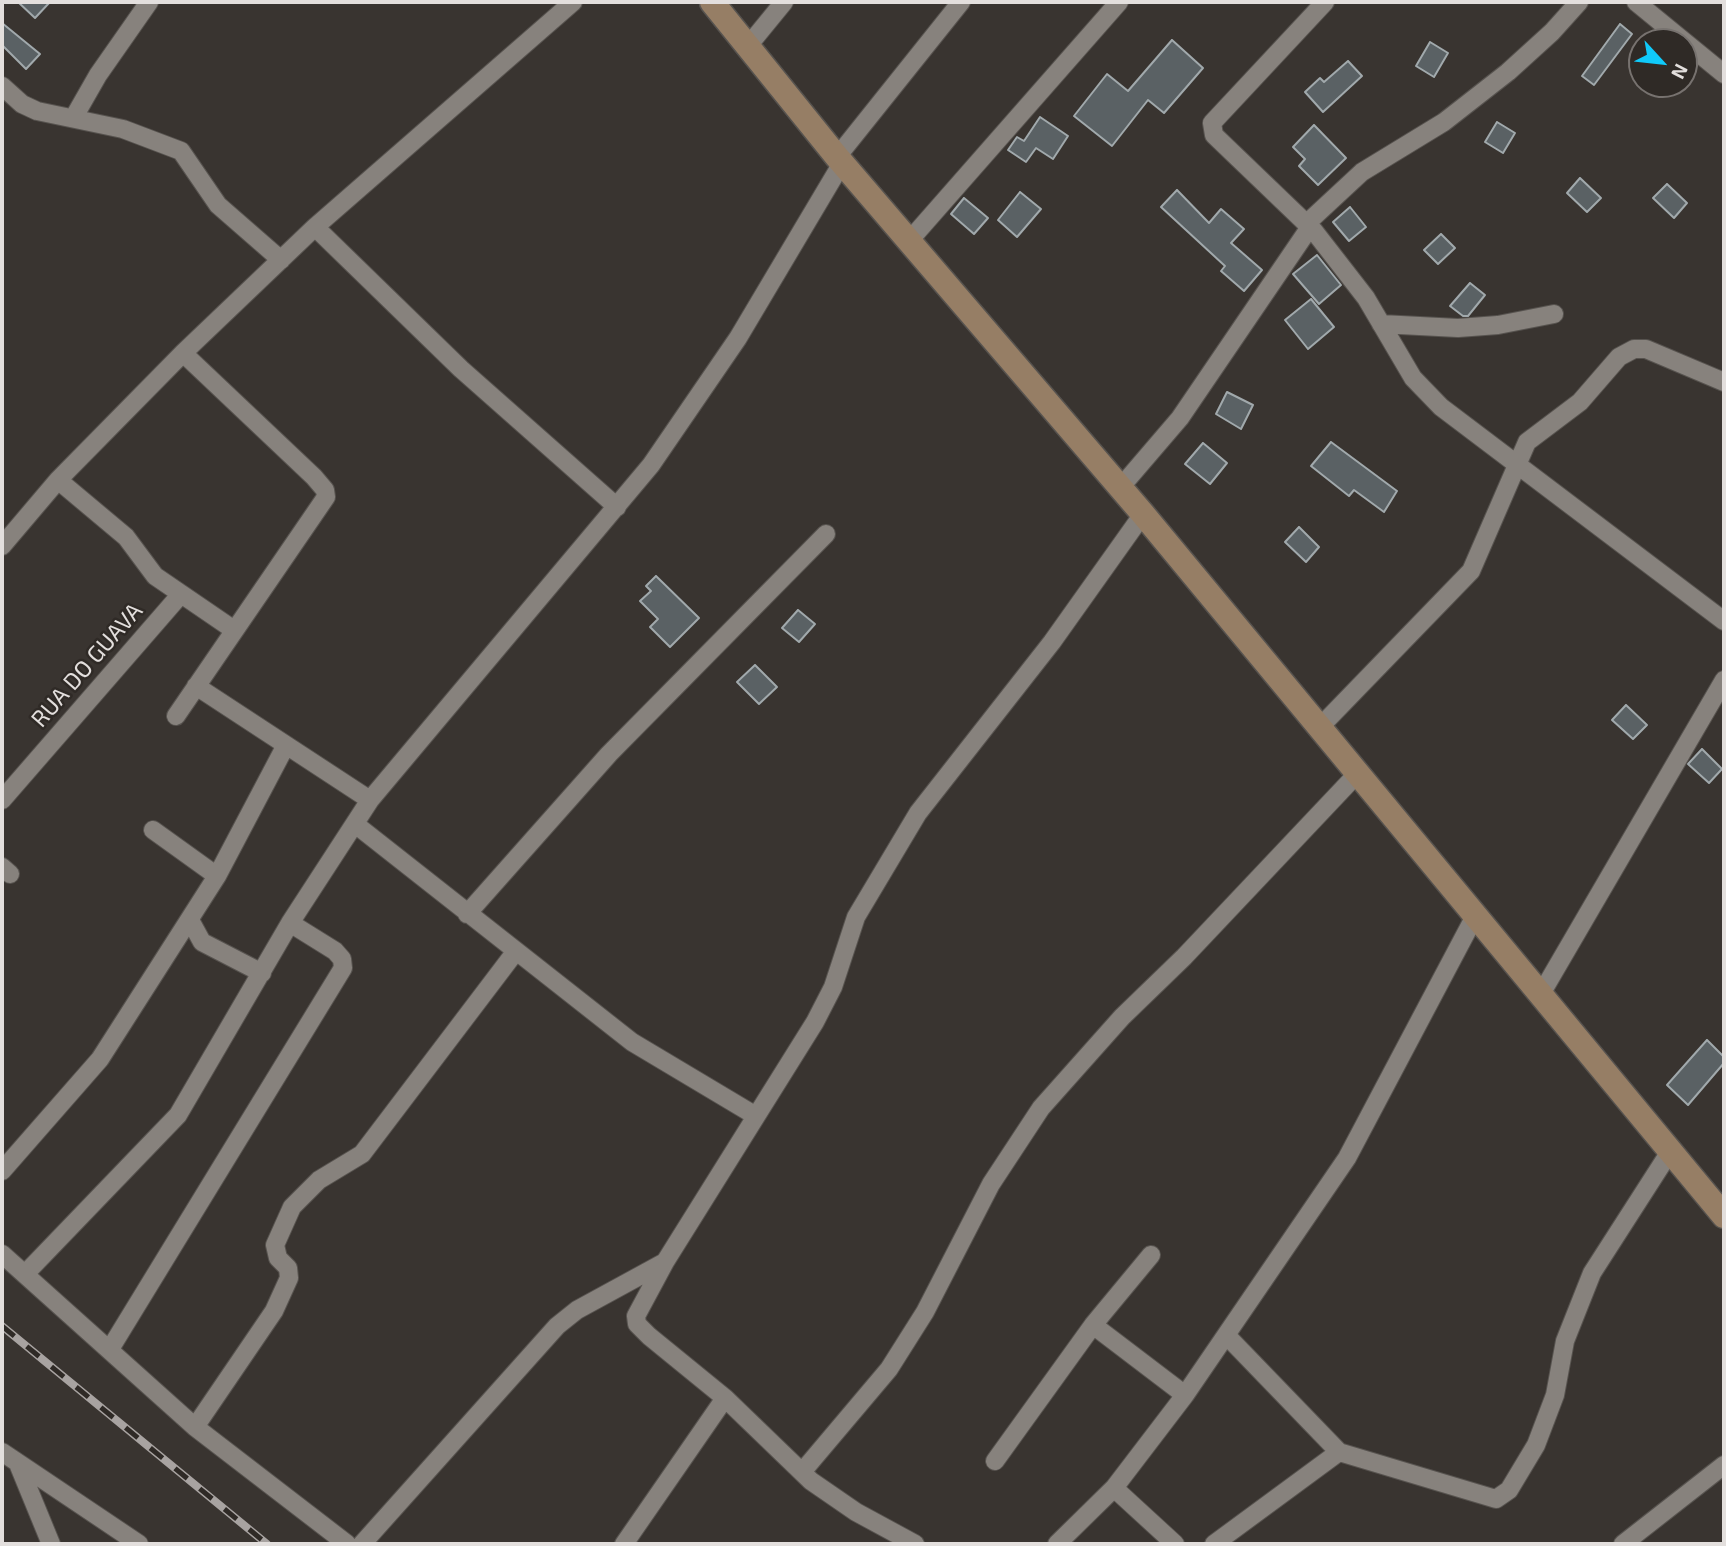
<!DOCTYPE html>
<style>
body{margin:0}
#map{position:relative;width:1726px;height:1546px;overflow:hidden;background:#393430;font-family:"Exo 2",sans-serif}
canvas{display:block}
.frame{position:absolute;inset:0;border:4px solid #e3dfdd;pointer-events:none}
.north{position:absolute;left:1628px;top:28px;width:70px;height:70px;box-sizing:border-box;background:#2f2a26;border:2px solid #77726f;border-radius:50%;rotate:117deg;font-size:19px;font-weight:700;line-height:28px;text-align:center;color:#e3dfdd}
.north::after{content:'';display:block;margin:auto;width:24px;height:32px;background:#10cafa;clip-path:polygon(50% 0,100% 100%,50% 72%,0 100%)}
</style>
<div id="map">
<canvas width="1726" height="1546"></canvas>
<div class="frame"></div>
<div class="north">N</div>
</div>
<script>
const c = document.querySelector('canvas').getContext('2d');
c.lineJoin = 'round';
function fillPath(path, color) {
  c.fillStyle = color;
  c.fill(path, 'evenodd');
}
function poly(rows) {
  const path = new Path2D();
  for (const r of rows) {
    path.moveTo(r[0], r[1]);
    for (let i = 2; i < r.length; i += 2) path.lineTo(r[i], r[i + 1]);
  }
  return path;
}
function strokePath(path, color, width, dash) {
  c.strokeStyle = color;
  c.lineWidth = width;
  c.lineCap = dash ? 'butt' : 'round';
  c.setLineDash(dash || []);
  c.stroke(path);
}
function write(font, color, halo, rows, align = 'center') {
  c.font = font + ' "Exo 2",sans-serif';
  c.lineWidth = 5;
  c.setLineDash([]);
  c.textBaseline = 'middle';
  c.strokeStyle = halo;
  c.fillStyle = color;
  for (const [text, x, y, turn = 0] of rows) {
    c.save();
    c.translate(x, y);
    c.rotate((+turn || 0) * Math.PI / 180);
    c.textAlign = isNaN(turn) ? turn : align;
    if (halo) c.strokeText(text, 0, 0);
    c.fillText(text, 0, 0);
    c.restore();
  }
}
const building = poly([
 [18,2,50,2,35,18,18,2],
 [2,23,40,54,26,69,2,45,2,23],
 [1620,24,1632,34,1594,85,1582,76,1620,24],
 [1172,40,1203,68,1164,113,1148,100,1112,146,1074,116,1107,74,1128,91,1172,40],
 [1430,42,1448,53,1434,77,1416,66,1430,42],
 [1348,61,1362,76,1323,112,1305,92,1320,78,1324,82,1348,61],
 [1040,117,1068,136,1053,159,1036,148,1026,162,1008,150,1017,137,1024,141,1040,117],
 [1497,122,1515,133,1503,153,1485,142,1497,122],
 [1314,125,1346,158,1318,185,1299,166,1305,159,1293,147,1314,125],
 [1580,178,1601,198,1587,212,1567,193,1580,178],
 [1667,184,1687,203,1674,218,1653,198,1667,184],
 [1177,190,1209,223,1221,209,1244,229,1231,243,1262,270,1244,291,1221,271,1225,266,1161,207,1177,190],
 [1020,192,1041,209,1017,237,998,220,1020,192],
 [964,198,988,218,974,234,951,214,964,198],
 [1350,207,1366,227,1349,241,1333,222,1350,207],
 [1441,234,1455,248,1438,264,1424,250,1441,234],
 [1317,255,1341,285,1319,304,1293,274,1317,255],
 [1470,283,1485,295,1468,316,1463,316,1450,306,1470,283],
 [1311,299,1334,327,1308,349,1285,320,1311,299],
 [1227,392,1253,405,1241,429,1216,414,1227,392],
 [1331,442,1397,491,1384,512,1354,490,1349,496,1311,466,1331,442],
 [1203,443,1227,463,1210,484,1185,464,1203,443],
 [1299,527,1319,547,1306,562,1285,542,1299,527],
 [656,576,699,618,670,647,650,627,658,619,640,601,651,591,646,586,656,576],
 [798,610,815,624,799,642,782,628,798,610],
 [755,665,777,687,759,704,737,682,755,665],
 [1626,705,1647,725,1633,739,1612,720,1626,705],
 [1702,749,1722,769,1709,783,1688,764,1702,749],
 [1707,1040,1724,1057,1724,1063,1688,1105,1667,1085,1707,1040]
]);
fillPath(building, '#5a6164');
strokePath(building, '#a1a9ac', 2);
const street = poly([
 [1325,2,1212,123,1214,135,1314,231,1366,298,1413,378,1441,407,1724,621],
 [1636,2,1724,74],
 [748,46,784,2],
 [2,86,22,104,37,111,123,129,181,151,218,205,281,260],
 [74,117,98,75,149,2],
 [837,157,961,2],
 [1306,224,1362,172,1444,122,1508,72,1552,32,1579,2],
 [315,227,461,369,617,507],
 [909,241,1119,2],
 [1381,324,1458,328,1498,325,1554,314],
 [58,480,126,537,155,576,234,630],
 [1120,488,1180,418,1310,227],
 [2,546,58,480,183,353,315,227,573,2],
 [196,686,370,800],
 [176,716,326,497,325,490,314,477,183,353],
 [1319,728,1471,571,1527,442,1580,402,1619,357,1634,349,1646,349,1724,382],
 [2,800,181,594],
 [355,824,632,1042,756,1116],
 [153,830,217,876],
 [2,867,10,874],
 [467,914,609,754,826,534],
 [190,920,202,942,262,973],
 [1541,994,1724,680],
 [2,1171,100,1059,217,876,286,745],
 [2,1254,195,1427,347,1544],
 [25,1274,178,1115,290,923,370,800,651,465,738,338,842,163],
 [1093,1325,1185,1395],
 [1227,1336,1339,1452,1496,1499,1509,1490,1536,1445,1555,1395,1565,1341,1592,1273,1671,1150],
 [110,1349,343,968,342,959,335,951,290,923],
 [195,1427,274,1311,289,1278,288,1268,278,1258,275,1245,292,1207,319,1180,362,1154,516,951],
 [2,1452,139,1544],
 [995,1461,1093,1325,1151,1255],
 [19,1466,51,1544],
 [802,1472,889,1369,925,1312,991,1184,1041,1108,1122,1017,1184,957,1357,774],
 [1114,1488,1175,1544],
 [362,1544,557,1326,577,1310,665,1262],
 [624,1544,725,1398],
 [915,1544,856,1512,811,1481,725,1398,649,1336,637,1324,636,1316,665,1262,815,1022,833,987,856,917,918,813,1052,642,1143,514],
 [1057,1544,1114,1488,1185,1395,1347,1158,1475,916],
 [1214,1544,1339,1452],
 [1623,1544,1724,1465]
]);
const secondary = poly([
 [712,2,837,157,1143,514,1724,1216]
]);
strokePath(street, '#57534f', 20);
strokePath(secondary, '#57534f', 27);
strokePath(street, '#87827d', 18);
strokePath(secondary, '#967e65', 24);
const rail = poly([
 [2,1326,267,1544]
]);
strokePath(rail, '#a8a3a1', 8);
strokePath(rail, '#2f2a26', 5, [16]);
write('23px', '#e3dfdd', '#2f2a26', [
 ["RUA DO GUAVA",87,665,-49]
]);
</script>
